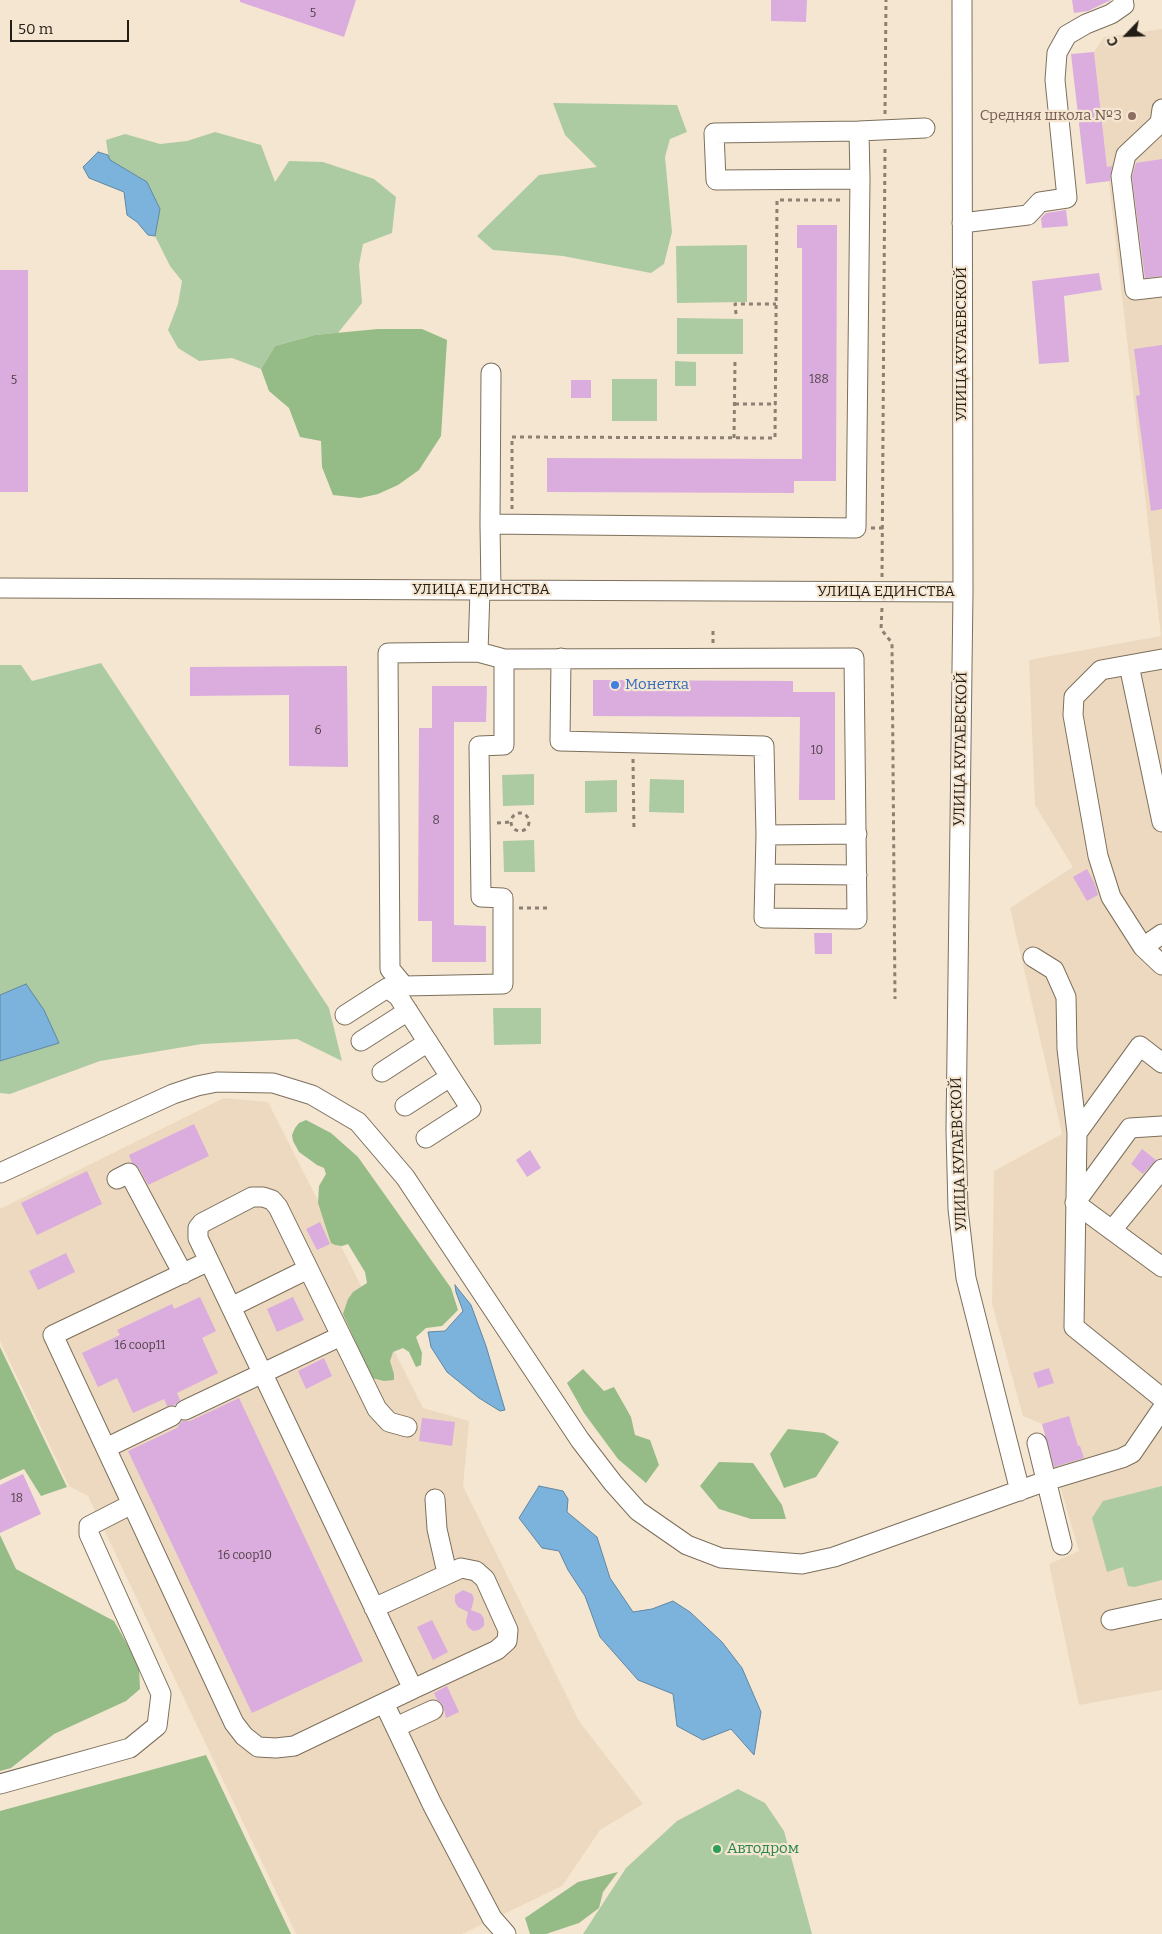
<!DOCTYPE html>
<meta charset="utf-8">
<style>
body{margin:0}
#map{position:relative;width:1162px;height:1934px;overflow:hidden;background:#f5e6d1;font-family:Bitter,serif}
canvas{display:block}
.north{position:absolute;left:1102px;top:10px;width:50px;height:50px;-webkit-text-stroke:4px #f5e6d1;paint-order:stroke;rotate:246deg;font-size:14px;font-weight:700;line-height:20px;text-align:center;color:#231d16}
.north::after{content:'';display:block;margin:auto;width:18px;height:22px;background:#231d16;clip-path:polygon(50% 0,100% 100%,50% 72%,0 100%)}
.scale{position:absolute;left:10px;top:20px;width:119px;height:22px;box-sizing:border-box;border:2px solid #231d16;border-top:0;padding-left:6px;font-size:15px;line-height:18px;white-space:nowrap;color:#231d16;-webkit-text-stroke:4px #f5e6d1;paint-order:stroke}
</style>
<div id="map">
<canvas width="1162" height="1934"></canvas>
<div class="north">С</div>
<div class="scale">50 m</div>
</div>
<script>
const c = document.querySelector('canvas').getContext('2d');
c.lineJoin = 'round';
function fillPath(path, color) {
  c.fillStyle = color;
  c.fill(path, 'evenodd');
}
function poly(rows) {
  const path = new Path2D();
  for (const r of rows) {
    if (r.length === 3) {
      path.moveTo(r[0] + r[2], r[1]);
      path.arc(r[0], r[1], r[2], 0, 2 * Math.PI);
      continue;
    }
    path.moveTo(r[0], r[1]);
    for (let i = 2; i < r.length; i += 2) path.lineTo(r[i], r[i + 1]);
  }
  return path;
}
function strokePath(path, color, width, dash) {
  c.strokeStyle = color;
  c.lineWidth = width;
  c.lineCap = dash ? 'butt' : 'round';
  c.setLineDash(dash || []);
  c.stroke(path);
}
function write(font, color, halo, rows, align = 'center') {
  c.font = font + ' Bitter,serif';
  c.lineWidth = 4.5;
  c.setLineDash([]);
  c.textBaseline = 'middle';
  c.strokeStyle = halo;
  c.fillStyle = color;
  for (const [text, x, y, turn = 0] of rows) {
    c.save();
    c.translate(x, y);
    c.rotate((+turn || 0) * Math.PI / 180);
    c.textAlign = isNaN(turn) ? turn : align;
    if (halo) c.strokeText(text, 0, 0);
    c.fillText(text, 0, 0);
    c.restore();
  }
}
fillPath(poly([
 [1162,29,1162,1690,1079,1705,1049,1564,1079,1551,1042,1424,1023,1416,992,1304,994,1171,1062,1134,1010,908,1073,867,1035,805,1029,660,1161,636,1094,52,1104,37],
 [224,1098,268,1102,423,1408,469,1421,463,1486,579,1721,643,1804,600,1830,562,1886,462,1934,296,1934,88,1496,69,1486,0,1341,0,1209]
]), '#edd9bf');
fillPath(poly([
 [553,103,677,105,687,132,670,139,665,157,672,232,664,264,651,273,563,256,493,250,477,236,539,175,597,167,565,135],
 [215,132,261,145,275,182,289,161,323,162,374,179,396,197,392,233,363,244,359,265,362,303,338,333,315,335,275,346,261,369,232,358,199,361,178,348,168,330,178,304,182,281,170,266,155,236,160,209,147,182,109,160,106,140,125,134,160,144,187,141],
 [747,245,747,302,677,303,676,246],
 [677,318,743,319,743,354,677,354],
 [675,361,696,362,696,386,675,386],
 [612,379,657,379,657,421,612,421],
 [101,663,329,1008,342,1061,297,1039,202,1044,100,1061,10,1094,0,1093,0,1061,59,1043,26,984,0,995,0,665,21,665,32,681],
 [534,774,534,805,503,806,502,775],
 [650,779,684,780,684,813,649,812],
 [617,780,617,812,585,813,585,781],
 [534,840,535,872,504,872,503,841],
 [493,1008,541,1008,541,1044,494,1045],
 [1162,1486,1162,1580,1134,1587,1128,1586,1123,1567,1107,1572,1092,1518,1103,1501],
 [738,1789,765,1803,784,1831,812,1934,583,1934,626,1868,677,1821]
]), '#adcba2');
fillPath(poly([
 [378,329,422,329,447,340,441,436,419,470,398,485,378,494,360,498,333,495,322,467,321,441,300,437,289,408,269,391,261,369,275,346,315,335],
 [306,1120,331,1133,358,1157,451,1288,458,1310,442,1326,426,1328,416,1337,422,1353,421,1365,416,1367,409,1352,403,1348,393,1352,390,1361,394,1374,394,1380,384,1381,372,1378,343,1314,348,1299,353,1292,367,1283,365,1272,348,1244,342,1246,335,1245,331,1243,329,1237,318,1203,319,1186,326,1174,324,1168,317,1165,299,1152,293,1141,292,1135,295,1128,299,1123],
 [0,1347,67,1487,41,1496,24,1469,0,1480],
 [583,1369,604,1391,614,1387,631,1417,635,1435,650,1440,659,1465,646,1483,618,1459,584,1413,567,1383],
 [788,1429,824,1433,839,1442,816,1477,784,1488,770,1454],
 [719,1462,753,1463,782,1505,786,1519,751,1519,719,1509,700,1486],
 [0,1535,16,1569,114,1621,139,1665,140,1689,126,1701,54,1734,11,1768,0,1771],
 [206,1755,291,1934,0,1934,0,1811],
 [618,1872,603,1892,599,1908,579,1923,546,1934,530,1934,525,1918,578,1882]
]), '#95bb86');
const water = poly([
 [98,152,108,155,110,160,147,182,160,209,155,236,148,235,137,222,127,215,124,192,89,178,83,167,98,152],
 [26,984,44,1010,59,1043,0,1061,0,995,26,984],
 [455,1285,471,1305,486,1346,505,1410,500,1411,479,1398,447,1372,431,1347,428,1332,445,1331,463,1311,456,1292,455,1285],
 [539,1486,563,1491,568,1499,567,1512,597,1537,610,1578,633,1612,652,1609,673,1601,690,1612,722,1642,742,1668,761,1712,754,1755,731,1729,703,1740,677,1726,673,1694,638,1680,600,1637,585,1596,568,1570,559,1551,542,1548,519,1518,539,1486]
]);
fillPath(water, '#7bb3dc');
strokePath(water, '#6186a1', 1);
fillPath(poly([
 [240,0,356,0,344,37,240,2],
 [771,0,807,0,806,22,771,21],
 [1072,0,1111,0,1088,11,1074,13],
 [1094,52,1107,167,1112,166,1110,181,1086,184,1071,54],
 [1162,159,1162,276,1145,278,1132,177,1136,163],
 [1066,210,1068,226,1042,228,1041,218,1046,213],
 [797,225,837,225,836,481,794,481,794,493,547,492,547,458,802,459,802,248,797,248],
 [0,270,28,270,28,492,0,492],
 [1099,273,1102,290,1064,296,1069,362,1039,364,1032,281],
 [1162,345,1162,509,1151,511,1136,396,1140,395,1134,349],
 [571,380,591,380,591,398,571,398],
 [347,666,348,767,289,766,289,695,190,696,190,667],
 [593,680,793,681,793,692,835,692,835,800,799,800,800,717,593,716],
 [432,686,487,686,486,722,454,722,454,925,486,926,486,962,432,962,432,921,418,921,419,728,432,728],
 [1087,869,1095,884,1098,895,1087,901,1073,877],
 [814,933,832,933,832,954,815,954],
 [194,1124,209,1156,148,1185,139,1168,132,1163,129,1155],
 [1142,1149,1156,1160,1143,1174,1131,1164],
 [530,1150,541,1168,527,1177,516,1160],
 [87,1171,102,1204,37,1235,21,1203],
 [320,1222,330,1244,317,1250,306,1229],
 [66,1253,75,1272,38,1290,29,1271],
 [200,1297,216,1331,202,1338,218,1373,177,1393,180,1400,175,1405,167,1406,164,1399,133,1413,117,1378,98,1387,82,1353,120,1335,117,1330,172,1304,174,1309],
 [293,1297,304,1320,277,1332,267,1309],
 [324,1358,332,1376,306,1389,298,1371],
 [1049,1368,1054,1383,1038,1388,1033,1373],
 [239,1398,363,1661,252,1713,128,1451,177,1428,182,1421,190,1421],
 [1069,1416,1078,1446,1080,1446,1084,1458,1054,1467,1042,1424],
 [422,1418,455,1422,452,1446,419,1441],
 [23,1474,41,1514,0,1533,0,1485],
 [463,1590,472,1594,474,1599,471,1610,481,1614,484,1619,484,1626,479,1630,473,1631,468,1627,466,1622,468,1612,458,1607,455,1602,455,1595],
 [432,1620,448,1652,433,1660,417,1627],
 [447,1686,459,1712,446,1718,443,1705,437,1700,434,1693]
]), '#daadde');
const minor = poly([
 [962,0,963,592,956,1130,958,1209,966,1278,1020,1491],
 [1162,109,1160,123,1126,155,1121,176,1135,290,1162,287],
 [859,131,925,128],
 [962,223,1028,215,1040,202,1067,198,1055,80,1057,53,1067,35,1086,24,1111,14,1124,5,1123,0],
 [491,373,490,524,856,528,860,179,859,131,714,133,716,180,860,179],
 [490,524,491,590],
 [0,588,963,592],
 [478,652,480,590],
 [561,658,560,741,764,746,766,835,857,834],
 [504,659,504,745,479,746,481,897,503,898,503,984,404,986,390,969,388,653,478,652,504,659,854,658,857,919,764,918,766,835],
 [1162,659,1101,670,1074,697,1073,715,1098,856,1111,897,1143,947,1162,965],
 [1129,665,1162,822],
 [765,874,857,875],
 [1143,947,1162,934],
 [1033,957,1054,970,1066,997,1067,1049,1077,1133],
 [404,986,398,996,471,1109,426,1138],
 [345,1015,387,988,398,996],
 [361,1041,408,1011],
 [1162,1063,1140,1046,1077,1133,1074,1327,1162,1398],
 [382,1072,428,1042],
 [405,1106,450,1077],
 [0,1173,173,1094,197,1086,217,1082,273,1083,312,1095,358,1122,405,1177,580,1440,613,1483,638,1511,687,1545,721,1558,802,1564,834,1557,1046,1481,1122,1458,1132,1453,1162,1409],
 [117,1179,129,1173,183,1274],
 [1075,1203,1130,1128,1162,1126],
 [1075,1203,1162,1267],
 [1112,1230,1162,1169],
 [209,1261,198,1238,198,1228,202,1223,252,1197,263,1197,272,1200,278,1207,377,1409,389,1422,407,1427],
 [231,1307,308,1269],
 [185,1410,341,1336],
 [1037,1443,1062,1545],
 [106,1448,172,1416],
 [435,1499,437,1529,447,1573],
 [374,1608,461,1568,476,1571,485,1579,508,1630,507,1641,497,1650,413,1689],
 [1111,1620,1162,1609],
 [384,1703,432,1804,492,1918,506,1934],
 [396,1727,433,1710],
 [0,1784,130,1748,157,1726,161,1694,89,1534,89,1526,132,1504,234,1723,244,1736,258,1747,276,1748,294,1746,413,1689,209,1261,53,1335,132,1504]
]);
strokePath(minor, '#7c6f5c', 21);
strokePath(poly([
 [885,114,886,0],
 [736,314,735,304,776,304],
 [735,404,776,404],
 [734,438,735,361],
 [512,509,512,437,775,438,777,200,844,200],
 [871,528,883,528],
 [882,577,885,146],
 [882,608,881,629,892,643,895,999],
 [713,643,713,628],
 [633,759,634,831],
 [520,822,9],
 [497,823,510,822],
 [519,908,549,908]
]), '#8b8072', 3, [4, 4]);
strokePath(minor, '#fff', 19);
for (const [x, y, r, color] of [
 [1132,116,5,"#8d6e63"],
 [615,685,5,"#3f7fe0"],
 [717,1849,5,"#2e9e5b"]
]) {
  const dot = new Path2D();
  dot.arc(x, y, r, 0, 2 * Math.PI);
  c.fillStyle = color;
  c.fill(dot);
  strokePath(dot, '#f5e6d1', 2);
}
write('12px', '#514148', null, [
 ["5",313,14],
 ["188",819,380],
 ["5",14,381],
 ["6",318,731],
 ["10",817,751],
 ["8",436,821],
 ["16 соор11",140,1346],
 ["18",17,1499],
 ["16 соор10",245,1556]
]);
write('15px', '#785e54', '#f5e6d1', [
 ["Средняя школа №3",1122,116]
], 'right');
write('15px', '#231d16', '#f5e6d1', [
 ["УЛИЦА КУГАЕВСКОЙ",962,344,-90],
 ["УЛИЦА ЕДИНСТВА",481,590],
 ["УЛИЦА ЕДИНСТВА",886,592],
 ["УЛИЦА КУГАЕВСКОЙ",961,749,-89],
 ["УЛИЦА КУГАЕВСКОЙ",959,1154,-92]
]);
write('15px', '#366cbe', '#f5e6d1', [
 ["Монетка",625,685]
], 'left');
write('15px', '#27864d', '#f5e6d1', [
 ["Автодром",727,1849]
], 'left');
</script>
